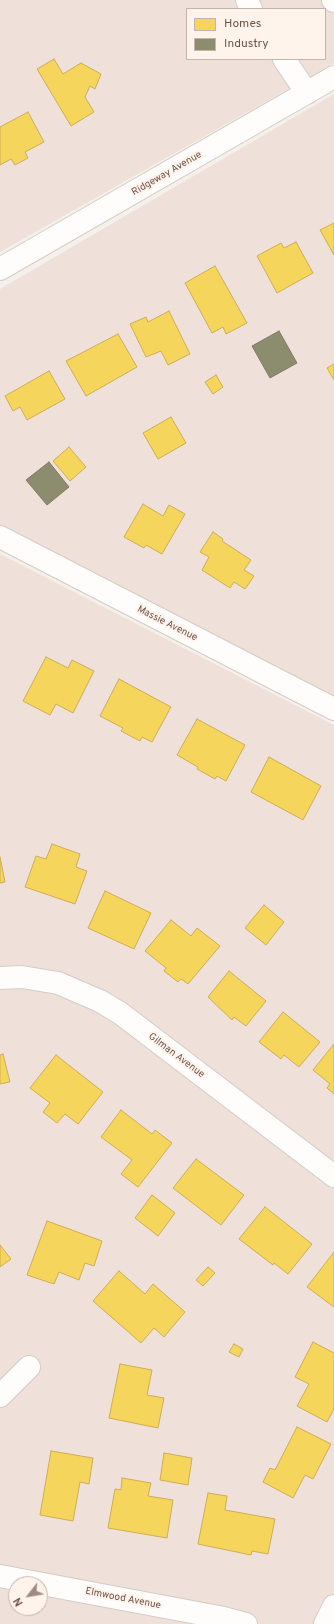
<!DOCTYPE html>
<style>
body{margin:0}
#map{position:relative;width:334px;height:1624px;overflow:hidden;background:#f6f0eb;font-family:Overpass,sans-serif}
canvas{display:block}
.legend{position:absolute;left:186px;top:8px;width:140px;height:52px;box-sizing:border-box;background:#fef4ec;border:1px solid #c6b4ac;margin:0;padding:5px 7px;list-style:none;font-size:12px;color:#72534c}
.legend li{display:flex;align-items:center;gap:8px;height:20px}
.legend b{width:20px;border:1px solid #c6b4ac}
.north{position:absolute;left:8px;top:1576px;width:40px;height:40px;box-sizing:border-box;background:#fef4ec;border:1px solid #c6b4ac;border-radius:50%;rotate:239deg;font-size:11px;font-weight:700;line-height:16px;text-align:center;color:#72534c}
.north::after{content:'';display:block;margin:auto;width:14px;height:18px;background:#a08a84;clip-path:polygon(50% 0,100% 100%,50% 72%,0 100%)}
</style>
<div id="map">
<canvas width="334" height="1624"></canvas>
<ul class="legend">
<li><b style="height:11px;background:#f6d55c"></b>Homes</li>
<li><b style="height:11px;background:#8c8c6e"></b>Industry</li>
</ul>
<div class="north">N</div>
</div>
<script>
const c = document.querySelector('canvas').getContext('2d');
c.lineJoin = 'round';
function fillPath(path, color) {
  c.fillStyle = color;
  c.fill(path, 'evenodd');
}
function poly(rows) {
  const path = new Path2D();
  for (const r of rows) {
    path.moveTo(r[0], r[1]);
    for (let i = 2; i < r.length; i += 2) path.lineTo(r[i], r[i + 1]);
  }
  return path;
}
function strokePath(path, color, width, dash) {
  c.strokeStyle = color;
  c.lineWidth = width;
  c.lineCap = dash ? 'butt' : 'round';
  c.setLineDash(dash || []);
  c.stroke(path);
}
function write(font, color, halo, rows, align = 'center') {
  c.font = font + ' Overpass,sans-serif';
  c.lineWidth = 4;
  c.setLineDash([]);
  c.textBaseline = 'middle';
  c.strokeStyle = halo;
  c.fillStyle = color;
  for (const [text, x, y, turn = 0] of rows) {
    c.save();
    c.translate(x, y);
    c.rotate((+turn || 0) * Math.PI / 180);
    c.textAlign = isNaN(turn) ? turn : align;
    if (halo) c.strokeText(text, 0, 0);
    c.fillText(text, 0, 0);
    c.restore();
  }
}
fillPath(poly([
 [0,0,334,0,334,63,0,252],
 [187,9,325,9,325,59,187,59],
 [334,94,334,697,0,527,0,289],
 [0,554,334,725,334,1624,0,1624],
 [16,1584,40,1584,40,1608,16,1608]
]), '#efe1d9');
const homes = poly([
 [54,59,63,74,81,63,101,74,95,89,90,86,85,97,94,112,71,126,37,69,54,59],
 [28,112,44,142,25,152,28,158,15,165,11,159,0,165,0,127,28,112],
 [334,223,334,255,320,230,334,223],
 [296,242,313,273,277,293,257,256,281,243,284,248,296,242],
 [215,266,247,323,226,334,223,327,212,333,185,283,215,266],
 [169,311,190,354,168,365,161,351,146,357,130,324,146,317,148,322,169,311],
 [118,334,137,367,86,396,66,361,118,334],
 [334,364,334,380,327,368,334,364],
 [49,371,65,399,27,420,20,407,13,411,5,396,49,371],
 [216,375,223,387,213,394,205,382,216,375],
 [171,417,186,443,158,459,143,433,171,417],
 [69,447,86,467,70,481,53,461,69,447],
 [143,504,163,516,169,505,185,514,162,554,146,545,144,548,124,537,143,504],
 [213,532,223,539,222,541,251,560,244,570,254,576,245,589,234,582,230,588,202,570,209,557,200,552,213,532],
 [46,657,68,668,72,660,94,671,73,713,56,704,50,715,23,701,46,657],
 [119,679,171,707,152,742,142,737,140,741,121,731,123,728,100,716,119,679],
 [197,719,245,745,226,781,217,776,215,779,197,769,198,767,177,755,197,719],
 [269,757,321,786,303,820,251,792,269,757],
 [52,844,80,854,76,867,87,871,75,904,25,887,36,856,46,859,52,844],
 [0,857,5,882,0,883,0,857],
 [105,891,151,913,134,949,88,928,105,891],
 [264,905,284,922,266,945,245,928,264,905],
 [171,920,191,936,197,928,220,946,188,984,181,979,178,982,164,971,166,968,145,951,171,920],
 [229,971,266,1001,246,1026,234,1017,232,1020,208,997,229,971],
 [283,1012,320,1042,299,1067,284,1055,281,1059,259,1042,283,1012],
 [334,1044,334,1094,327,1088,330,1084,313,1070,334,1044],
 [3,1054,10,1082,0,1084,0,1055,3,1054],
 [56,1055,103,1092,78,1124,65,1114,57,1123,43,1112,50,1103,30,1088,56,1055],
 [121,1110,152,1134,155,1130,172,1143,138,1187,121,1174,132,1160,101,1137,121,1110],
 [196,1159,244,1195,221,1225,173,1188,196,1159],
 [152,1195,175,1213,158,1236,135,1218,152,1195],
 [265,1207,312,1244,288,1274,274,1263,273,1265,239,1239,265,1207],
 [47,1221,102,1241,94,1266,85,1263,79,1280,59,1272,54,1284,27,1275,47,1221],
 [0,1245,11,1259,0,1267,0,1245],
 [334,1252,334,1307,307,1287,334,1252],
 [208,1267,215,1273,203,1286,196,1280,208,1267],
 [119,1271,145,1294,153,1284,185,1312,164,1337,154,1328,141,1343,93,1301,119,1271],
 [313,1342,334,1353,334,1409,327,1422,297,1406,309,1384,295,1377,313,1342],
 [234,1344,243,1349,239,1357,229,1352,234,1344],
 [120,1364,152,1370,147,1395,164,1398,158,1428,109,1418,120,1364],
 [297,1427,331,1444,313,1479,305,1475,293,1498,263,1482,270,1468,275,1470,297,1427],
 [51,1451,93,1458,89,1484,80,1482,73,1521,40,1515,51,1451],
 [164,1453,192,1458,188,1485,160,1480,164,1453],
 [122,1478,151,1483,148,1496,173,1500,167,1538,108,1528,115,1489,121,1490,122,1478],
 [208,1493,227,1496,225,1510,275,1519,268,1554,252,1551,251,1555,198,1544,208,1493]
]);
fillPath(homes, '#f6d55c');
strokePath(homes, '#ceae57', 1);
const industry = poly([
 [279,331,297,363,270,378,252,346,279,331],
 [49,462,69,487,47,505,26,480,49,462]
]);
fillPath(industry, '#8c8c6e');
strokePath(industry, '#847b64', 1);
const minor = poly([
 [247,0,251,9],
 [333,0,334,1],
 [284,59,307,93],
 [0,269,334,77],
 [0,537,334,709],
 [0,978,22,977,58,983,100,1001,120,1013,334,1176],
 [0,1396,29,1367],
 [0,1576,224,1618,246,1624],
 [325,1624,334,1606]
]);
strokePath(minor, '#d4ccc8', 24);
strokePath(minor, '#fefdfc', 22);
write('10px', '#72534c', '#fef4ec', [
 ["Ridgeway Avenue",167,174,-30],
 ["Massie Avenue",167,624,27],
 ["Gilman Avenue",176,1056,37],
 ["Elmwood Avenue",123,1599,11]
]);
</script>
